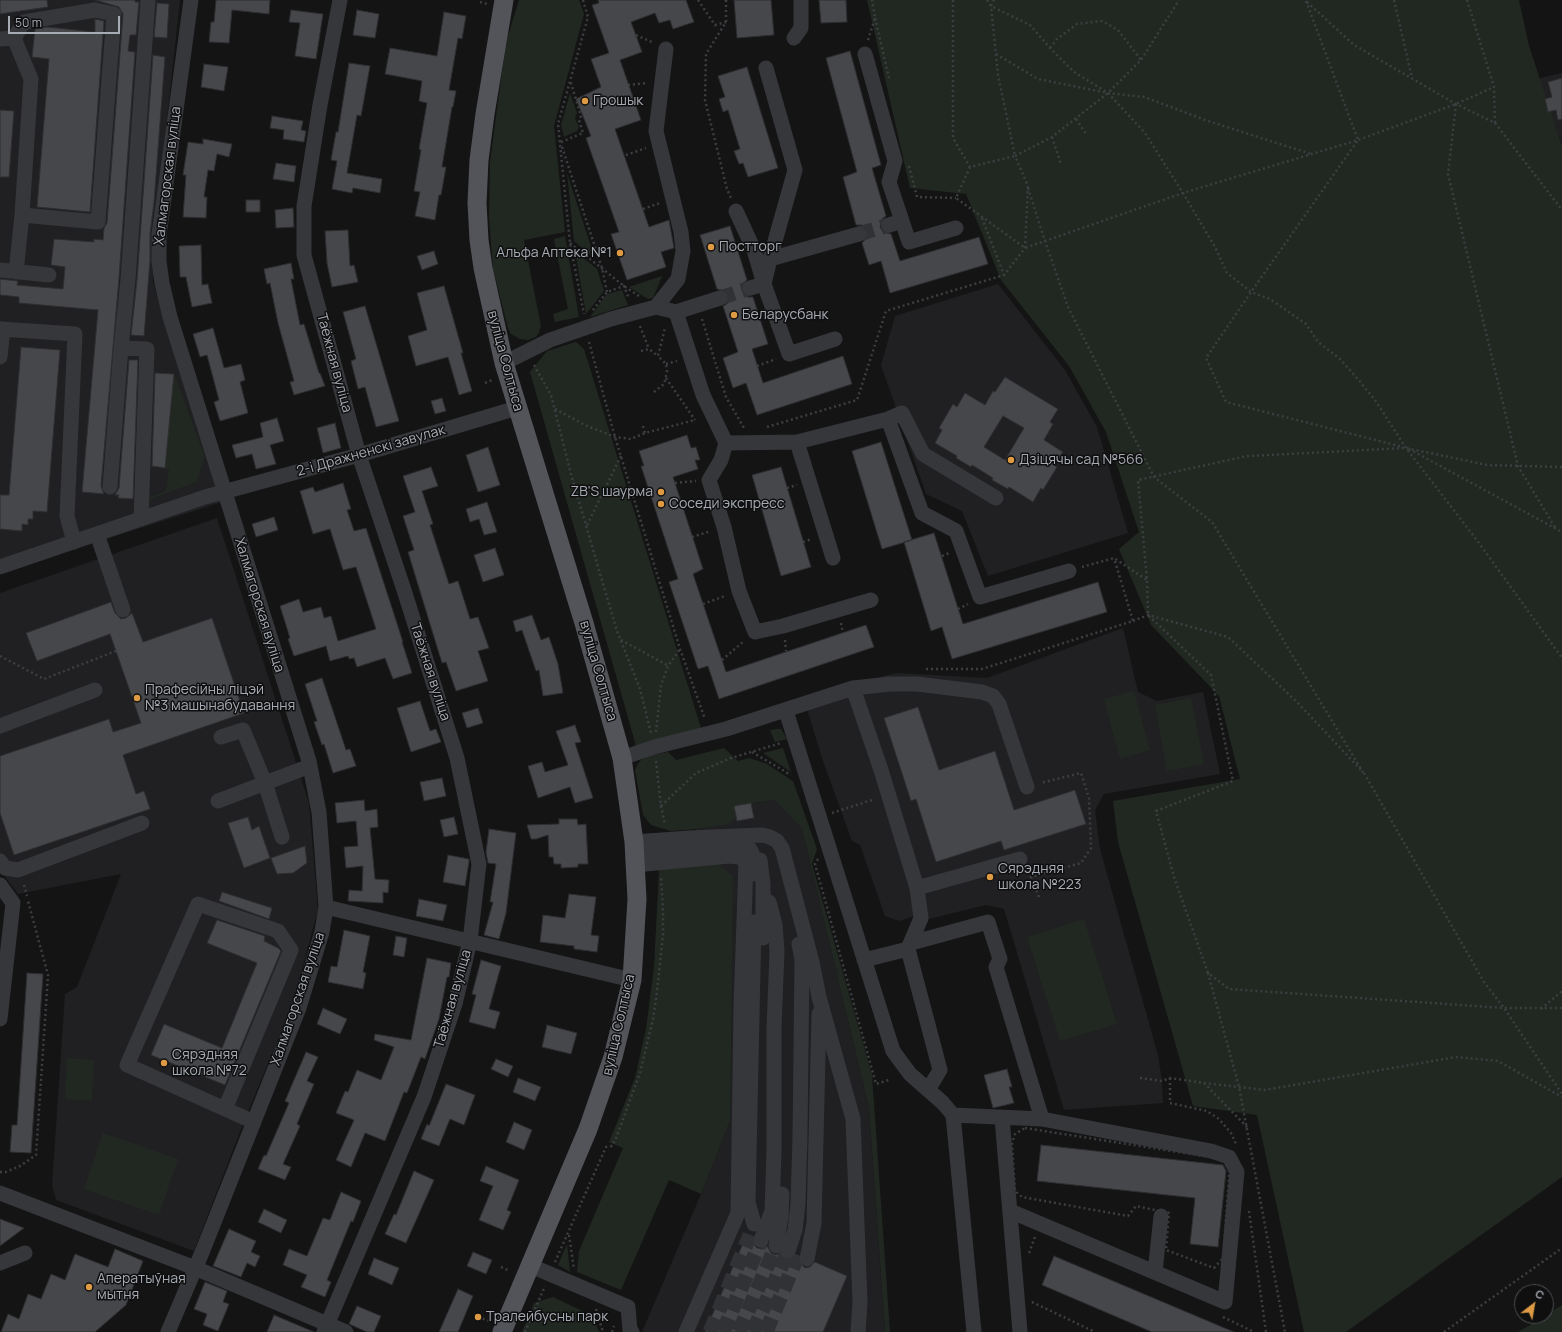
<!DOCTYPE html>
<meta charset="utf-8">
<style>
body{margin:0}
#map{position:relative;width:1562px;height:1332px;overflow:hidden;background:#141415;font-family:Manrope,sans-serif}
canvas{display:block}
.north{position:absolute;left:1514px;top:1284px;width:40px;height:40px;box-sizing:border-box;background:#0f0f10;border:1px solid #4c4e52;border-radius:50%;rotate:31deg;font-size:11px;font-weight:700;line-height:16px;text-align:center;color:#a7acb4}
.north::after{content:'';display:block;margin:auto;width:14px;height:18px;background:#df9b43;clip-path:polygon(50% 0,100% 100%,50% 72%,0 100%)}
.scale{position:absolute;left:8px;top:16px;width:112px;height:18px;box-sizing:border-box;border:2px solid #a7acb4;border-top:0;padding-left:5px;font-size:12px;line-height:14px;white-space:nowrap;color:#a7acb4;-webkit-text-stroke:3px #0f0f10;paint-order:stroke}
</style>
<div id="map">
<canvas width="1562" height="1332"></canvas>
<div class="north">С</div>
<div class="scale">50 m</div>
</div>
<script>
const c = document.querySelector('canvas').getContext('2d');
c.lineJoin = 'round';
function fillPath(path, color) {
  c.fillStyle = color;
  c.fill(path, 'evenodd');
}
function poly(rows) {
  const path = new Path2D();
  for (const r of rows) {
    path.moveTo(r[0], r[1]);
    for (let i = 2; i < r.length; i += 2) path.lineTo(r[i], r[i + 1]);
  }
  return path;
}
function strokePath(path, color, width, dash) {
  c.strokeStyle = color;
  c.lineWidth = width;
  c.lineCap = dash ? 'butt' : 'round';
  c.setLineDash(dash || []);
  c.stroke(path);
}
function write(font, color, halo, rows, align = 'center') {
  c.font = font + ' Manrope,sans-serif';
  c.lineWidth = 3;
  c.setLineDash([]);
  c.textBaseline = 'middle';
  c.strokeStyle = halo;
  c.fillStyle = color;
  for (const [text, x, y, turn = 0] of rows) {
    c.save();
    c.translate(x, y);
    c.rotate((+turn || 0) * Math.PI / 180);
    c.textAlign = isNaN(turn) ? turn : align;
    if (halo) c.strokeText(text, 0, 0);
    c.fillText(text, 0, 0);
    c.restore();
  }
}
fillPath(poly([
 [0,0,180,0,156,220,153,282,222,502,0,573],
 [1562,73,1562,144,1536,79],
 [998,284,1065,370,1097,427,1128,533,988,576,962,511,926,494,881,365,895,316],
 [217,518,309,803,318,910,293,1003,243,1124,194,1251,56,1200,52,1186,65,994,77,987,121,874,18,894,3,874,0,873,0,593],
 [1123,628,1138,692,1157,701,1203,692,1220,774,1104,794,1095,810,1100,849,1158,1055,1162,1081,1163,1103,1064,1110,1004,909,986,905,929,919,921,918,917,915,899,921,885,916,860,845,852,841,824,764,805,703,801,697,896,673,987,678],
 [774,800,802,829,869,1108,885,1332,642,1332,701,1194,730,1121,696,863,696,829,726,825,734,806]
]), '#202022');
fillPath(poly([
 [519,0,579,0,584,14,554,126,565,232,524,240,541,326,539,332,536,337,528,340,520,339,511,334,508,328,493,269,489,217,490,162,503,64,508,36],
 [867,0,1519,0,1529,46,1562,146,1562,1177,1346,1332,1304,1332,1257,1115,1193,1106,1118,842,1113,801,1240,779,1219,696,1151,625,1119,549,1139,532,1106,432,1069,366,1001,280,966,194,910,188],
 [570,93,577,113,575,118,579,127,577,131,564,137,561,125],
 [567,173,595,259,574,241],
 [565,236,579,317,555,322,553,314,568,309,554,239],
 [575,251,597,269,604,291,586,314],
 [662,276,653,298,648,299,629,287],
 [622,290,628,305,590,317,607,294],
 [576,342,584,349,701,728,636,746,530,372,547,351],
 [174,374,205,457,196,482,149,500,147,498,147,488,150,497,166,491,169,469,165,468],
 [1134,691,1150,750,1120,759,1104,699],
 [1191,698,1204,764,1167,771,1155,705],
 [777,729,781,729,787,739,775,742,770,730],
 [724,748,738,761,749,758,767,764,793,781,817,849,812,864,872,1075,890,1332,885,1332,869,1108,802,829,774,800,734,806,736,818,726,825,696,829,671,831,651,825,643,815,635,770,638,764,641,760,646,756,668,752,676,760],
 [783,748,791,772,763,753],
 [714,861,733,876,730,1121,701,1194,669,1180,621,1290,577,1272,579,1251,623,1148,609,1142,635,1078,646,1029,654,967,659,870],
 [1084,919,1117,1024,1060,1041,1027,937],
 [67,1058,94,1060,92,1101,65,1099],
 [103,1133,178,1159,159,1215,84,1189],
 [567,1244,570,1272,558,1265],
 [553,1297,593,1316,599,1332,522,1332,534,1303],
 [1562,1305,1562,1332,1518,1332,1546,1316,1546,1315]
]), '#212821');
const building = poly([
 [0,0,47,0,48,7,0,14,0,0],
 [95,0,135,0,135,2,139,2,136,35,130,35,128,51,135,52,119,278,101,486,104,494,82,492,98,310,19,303,19,297,0,295,0,279,18,281,17,285,63,289,65,267,51,265,54,239,94,242,94,239,103,240,104,228,107,223,123,14,119,7,95,0],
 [216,0,270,0,269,14,232,10,229,43,209,42,211,22,214,22,216,0],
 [598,0,686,0,694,22,673,29,670,20,659,23,655,13,631,22,642,52,620,60,641,120,615,129,649,227,669,220,674,248,661,252,666,267,627,280,611,234,619,232,586,138,591,136,576,99,601,87,591,59,609,53,592,5,599,3,598,0],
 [734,0,771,0,774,35,737,38,734,0],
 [819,0,846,0,847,22,821,23,819,0],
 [157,3,169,4,167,38,154,37,157,3],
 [291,10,323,14,316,59,295,56,300,23,289,22,291,10],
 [357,10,379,14,375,38,353,35,357,10],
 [444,12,466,16,462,39,458,38,449,90,456,91,453,107,452,107,442,167,446,167,441,195,439,195,435,220,415,216,420,192,414,191,421,150,419,149,427,103,419,101,422,81,385,74,390,48,437,56,444,12],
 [95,19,104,21,90,212,37,207,49,59,32,57,35,29,47,27,95,32,95,19],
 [850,51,881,165,872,168,886,216,882,219,880,227,883,232,891,234,900,261,979,237,988,264,890,293,881,261,869,265,862,243,868,237,868,231,862,225,856,225,843,177,857,172,826,58,850,51],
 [153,55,165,57,154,202,150,234,150,260,144,336,131,335,137,280,153,55],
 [349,63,370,66,361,116,357,115,347,173,382,179,380,193,353,188,352,193,332,189,337,161,331,160,336,132,338,132,349,63],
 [204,64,228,67,224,91,201,87,204,64],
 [747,67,778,168,748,177,743,163,739,164,734,151,740,149,728,110,723,112,719,99,725,97,718,76,747,67],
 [1562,78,1562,119,1558,120,1556,110,1548,112,1545,99,1552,97,1548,82,1562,78],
 [0,110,14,111,9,177,0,177,0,110],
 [272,116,303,121,301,130,306,131,304,142,283,139,284,130,270,128,272,116],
 [203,139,232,144,229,157,217,154,214,171,208,170,204,197,207,197,206,218,183,217,186,175,183,175,188,142,203,144,203,139],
 [276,163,296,166,294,182,273,179,276,163],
 [246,200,260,200,260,212,246,212,246,200],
 [293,208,294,227,276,228,275,210,293,208],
 [730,226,747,280,741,285,742,291,747,297,753,297,768,344,752,349,763,383,843,356,852,384,757,415,746,383,733,388,723,358,738,352,723,306,727,304,729,296,726,291,717,289,700,235,730,226],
 [348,230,350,266,354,265,358,282,332,287,327,263,325,231,348,230],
 [201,245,202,285,208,284,212,303,192,307,186,277,180,277,179,246,201,245],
 [434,251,438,264,422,270,417,256,434,251],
 [291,263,294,279,291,279,300,325,304,324,319,373,320,373,325,386,294,395,290,382,294,381,278,323,270,283,267,284,264,269,291,263],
 [444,286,463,353,461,353,472,391,459,395,448,357,416,366,408,336,427,330,417,293,444,286],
 [365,306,399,421,376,427,365,387,358,389,351,361,356,359,343,312,365,306],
 [213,328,224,368,241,364,245,380,240,382,248,413,220,421,214,402,219,400,207,355,200,357,193,334,213,328],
 [21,347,60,350,47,512,33,511,33,519,28,519,28,525,22,524,22,531,0,529,0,495,9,495,21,347],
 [129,360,138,360,133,499,118,498,119,495,115,495,119,488,129,360],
 [155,373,174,374,165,468,152,466,155,373],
 [1005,377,1058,409,1050,422,1053,424,1044,440,1063,452,1054,465,1057,467,1043,490,1041,488,1033,502,1009,487,1008,489,992,480,993,478,972,465,971,467,956,458,957,456,935,443,942,430,939,428,953,404,957,407,965,393,985,405,993,391,995,392,1005,377],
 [1003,416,1024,428,1005,460,984,447,1003,416],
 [442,398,446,411,435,414,431,401,442,398],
 [277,418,284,441,270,445,276,464,256,469,252,454,236,458,232,445,263,437,260,423,277,418],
 [335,423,341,448,323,453,317,428,335,423],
 [687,435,691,448,696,447,700,460,695,460,698,469,673,477,703,569,693,574,726,672,866,625,874,647,719,699,708,666,698,669,669,582,678,579,641,466,644,466,639,451,687,435],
 [881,442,912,540,882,549,852,451,881,442],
 [488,447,500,485,478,492,466,455,488,447],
 [431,467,438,486,422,491,433,524,430,525,449,584,458,581,470,619,478,617,489,648,478,651,488,681,456,691,446,662,442,663,408,552,414,550,403,516,415,512,403,476,431,467],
 [781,467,811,567,781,576,752,475,781,467],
 [343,483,351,509,347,510,354,531,366,528,403,642,402,642,412,673,393,679,385,658,357,667,354,658,349,659,348,656,330,661,326,646,294,656,288,639,290,638,280,606,299,599,303,612,321,607,324,618,331,616,338,641,376,629,356,567,343,570,330,529,313,534,300,491,313,487,315,492,343,483],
 [487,502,497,532,484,535,479,519,470,522,466,509,487,502],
 [274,517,278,530,256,537,252,524,274,517],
 [934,533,963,624,1098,582,1107,612,952,659,942,627,931,631,904,542,934,533],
 [495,548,504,575,483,582,474,555,495,548],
 [111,602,115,613,121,619,126,618,132,613,143,642,212,618,244,713,123,755,136,794,144,791,150,809,14,855,0,813,0,756,109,719,113,732,141,723,110,634,37,661,26,633,111,602],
 [532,615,541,640,549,637,558,664,563,693,543,696,539,670,536,671,522,630,516,632,513,621,532,615],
 [322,678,346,750,350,749,356,766,333,773,324,744,322,745,314,722,317,721,305,684,322,678],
 [420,701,430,731,436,729,441,742,411,752,397,708,420,701],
 [918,707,939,770,995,751,1014,810,1075,790,1086,824,1004,850,1001,841,936,862,916,799,911,801,884,718,918,707],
 [478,708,483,723,467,728,462,713,478,708],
 [575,725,581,742,575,743,593,798,575,803,570,787,538,798,528,766,542,762,545,772,568,765,556,731,575,725],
 [442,778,446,796,424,801,420,782,442,778],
 [364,800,365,811,377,809,378,827,370,828,375,879,389,880,388,893,383,892,383,903,348,901,349,890,362,891,363,866,346,868,344,847,358,846,356,821,337,823,335,803,364,800],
 [751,803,754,818,737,821,734,806,751,803],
 [248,817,252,830,259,826,270,858,244,868,228,823,248,817],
 [454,817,458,834,444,837,440,820,454,817],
 [559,819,577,819,578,825,586,824,588,864,578,864,578,867,561,868,561,864,554,864,553,857,549,857,548,835,536,839,531,839,527,825,559,824,559,819],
 [489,829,516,833,506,913,499,939,484,935,493,902,490,902,496,864,488,863,486,852,489,829],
 [305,846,307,863,293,873,277,874,271,858,305,846],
 [448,855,469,859,469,862,465,886,443,882,448,855],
 [222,892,272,908,269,919,219,901,222,892],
 [569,894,596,897,591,935,599,936,597,952,574,949,574,946,540,942,543,915,565,918,569,894],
 [419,899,447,905,443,921,416,916,419,899],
 [217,920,265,936,264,941,278,948,281,951,225,1085,151,1055,164,1024,222,1048,257,963,207,943,217,920],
 [344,930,370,936,363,972,366,973,363,989,328,982,331,966,337,967,344,930],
 [396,936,407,938,404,957,393,955,396,936],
 [427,958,451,963,449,977,447,977,439,1019,425,1059,421,1057,407,1093,404,1092,385,1141,365,1133,351,1167,336,1160,354,1120,336,1113,345,1091,348,1092,357,1070,381,1080,394,1047,374,1040,375,1034,411,1040,427,958],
 [481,960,501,966,489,1009,500,1012,495,1029,469,1022,476,995,472,994,481,960],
 [27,973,43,974,31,1153,10,1152,12,1125,17,1125,27,973],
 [323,1008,347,1019,340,1034,317,1024,323,1008],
 [547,1025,577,1033,571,1054,542,1047,547,1025],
 [306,1052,318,1057,307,1081,314,1084,297,1124,300,1126,283,1164,291,1167,285,1180,258,1169,264,1155,266,1156,289,1103,285,1101,306,1052],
 [496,1059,513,1066,508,1077,491,1069,496,1059],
 [1007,1069,1012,1087,1009,1087,1014,1103,993,1108,984,1075,1007,1069],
 [518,1078,541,1087,535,1101,513,1092,518,1078],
 [446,1084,475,1095,464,1125,450,1119,439,1146,421,1139,427,1124,429,1126,446,1084],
 [514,1122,532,1130,524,1150,506,1142,514,1122],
 [1041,1145,1223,1165,1226,1171,1218,1247,1190,1244,1195,1198,1037,1181,1041,1145],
 [486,1166,519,1180,507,1210,511,1212,503,1230,479,1220,493,1186,480,1181,486,1166],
 [414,1171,434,1180,406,1243,385,1234,394,1214,396,1215,414,1171],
 [341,1192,361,1201,353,1222,351,1221,327,1280,331,1282,325,1297,301,1287,307,1275,283,1265,289,1249,307,1256,323,1218,330,1220,341,1192],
 [264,1209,287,1220,281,1233,258,1222,264,1209],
 [0,1219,24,1228,0,1246,0,1219],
 [229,1229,256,1241,251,1252,260,1256,255,1267,247,1263,241,1277,213,1266,229,1229],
 [747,1234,753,1236,752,1242,757,1248,763,1249,767,1246,771,1253,775,1255,780,1254,786,1260,790,1260,796,1255,798,1256,799,1262,805,1268,810,1267,815,1262,847,1276,823,1332,705,1332,747,1234],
 [115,1249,143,1261,126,1305,95,1332,1,1332,8,1314,19,1319,28,1294,41,1299,51,1274,65,1280,75,1254,108,1267,115,1249],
 [473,1252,492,1260,486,1274,467,1266,473,1252],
 [1054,1256,1234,1332,1152,1332,1042,1285,1054,1256],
 [374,1258,399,1268,392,1285,368,1274,374,1258],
 [205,1282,227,1291,223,1302,229,1304,218,1331,203,1325,207,1314,194,1309,205,1282],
 [458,1289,473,1296,458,1332,439,1332,458,1289],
 [357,1306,381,1316,374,1332,367,1332,349,1324,357,1306],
 [274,1315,314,1332,267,1332,274,1315]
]);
fillPath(building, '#46474a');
strokePath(building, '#2e2e31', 1);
strokePath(poly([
 [859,234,889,225],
 [720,298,750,288],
 [710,1332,750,1235],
 [723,1332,761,1240],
 [739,1332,776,1246],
 [753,1332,788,1251],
 [766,1332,798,1255]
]), '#313235', 15, [15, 8]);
strokePath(poly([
 [583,0,588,17,558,124,570,243,584,314],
 [698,0,715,25,726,22],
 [726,0,726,22,706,54,705,100,727,189,731,198],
 [953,0,953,138,970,167,1015,156,998,75,991,6,994,0],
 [987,0,991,6,1030,25,1050,48,1074,72,1108,93,1145,133,1183,193,1215,247,1227,273,1251,292,1270,299,1306,324,1318,342,1340,359,1356,377,1375,400,1406,448,1479,543,1562,658],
 [1394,0,1412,78],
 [1467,0,1494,87,1495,123],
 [1306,1,1358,140,1251,292,1206,358,1226,402,1403,447],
 [480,2,487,4],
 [1307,2,1354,45,1456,104,1495,123,1562,210],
 [875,18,889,78],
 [636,35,654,43],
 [868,40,875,18,872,0],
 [1050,48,1057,39,1077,24,1102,21,1118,30,1141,60],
 [996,54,1038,79,1108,93,1144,97,1208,121,1311,154],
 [628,85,648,83],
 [1456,104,1448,174,1518,466,1556,529],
 [1076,119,1086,134],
 [1052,137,1061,164],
 [561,142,583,133,579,120,581,116,570,80],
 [562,147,602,268,607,292],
 [626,155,646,148],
 [909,166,917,197,956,198],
 [970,167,956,198,1025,248,1183,193,1358,140,1456,104,1494,87],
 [1028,188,1045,241,1068,307,1154,477,1212,522,1364,774],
 [643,209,660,203],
 [982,218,1004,275],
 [570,243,624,286,639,296],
 [593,310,607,292,624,286,629,299],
 [702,319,726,397,744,428],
 [640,326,649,349],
 [589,342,615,437,680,649,705,719],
 [641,351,649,349,658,356],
 [666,364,677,361],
 [534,365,551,395,571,474,606,594,617,631,640,689,651,733],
 [757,366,776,359],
 [666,378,695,420],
 [485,383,492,380],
 [654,392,664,384,667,372,666,364,658,356,665,328],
 [555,409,585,425,615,437,631,439,645,433,695,420],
 [643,426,645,433],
 [767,427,857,400,886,311,1004,275,1025,248,1028,186,1015,156,1052,137,1108,93,1141,60,1179,0],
 [1409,449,1562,532],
 [1562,467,1487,465,1406,448,1247,456,1138,480,1147,580,1148,615,1211,675,1233,781,1156,811,1174,877,1208,973,1229,989,1504,1008,1562,1008],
 [675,483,696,481],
 [787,488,797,485],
 [587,525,621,456],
 [692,537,711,531],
 [803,542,812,539],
 [942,556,949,553],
 [1082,567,1114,558,1147,580],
 [703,604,725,596],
 [958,609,968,604],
 [1133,621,1148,615,1228,637,1297,702,1361,770],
 [841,623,843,633],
 [621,640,667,665],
 [785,640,786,651],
 [0,656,44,679,116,651],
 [722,660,744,641],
 [926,669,982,669,1133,621,1114,558],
 [656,732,661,685,668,666,680,649],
 [752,752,791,775],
 [656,761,661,806,665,825],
 [1364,773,1484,982,1504,1008,1562,1094],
 [661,806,696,773,731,758,781,743],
 [832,813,875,799],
 [818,859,815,864,876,1084,889,1080],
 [24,885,27,896],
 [1039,897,1031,877,1081,863,1091,848,1089,798,1081,773,1041,783],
 [1208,973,1239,1087,1285,1332],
 [1541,1009,1562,991],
 [1140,1078,1162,1081,1170,1078,1204,1083,1248,1128],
 [1170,1078,1170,1103,1207,1111,1219,1119,1231,1133,1236,1144],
 [1204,1083,1265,1090,1456,1057,1498,1061,1562,1097],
 [1025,1128,1210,1157,1230,1163,1223,1258,1214,1268,1166,1250,1169,1213,1136,1206,1128,1216,1022,1197,1015,1191,1012,1143,1015,1134,1025,1128],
 [0,1172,6,1172,20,1166,36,1155,48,975,28,901],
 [1249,1211,1266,1332],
 [569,1235,574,1269],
 [1029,1253,1035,1237],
 [555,1262,606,1147,612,1146,616,1138,640,1073,653,1019,657,992,663,935,663,909,661,877],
 [501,1267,510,1271],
 [1032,1302,1095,1332],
 [596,1309,603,1332],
 [478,1317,489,1321],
 [1223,1317,1254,1332],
 [525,1332,545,1286],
 [612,1332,614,1326],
 [1444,1332,1562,1248]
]), '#3c3e41', 2.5, [2, 3]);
strokePath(poly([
 [95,10,114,14,98,222,22,215,31,79,14,38,24,22,95,10],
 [794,38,801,28,801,0],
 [0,39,14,38],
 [865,54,895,161,889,182,902,221],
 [766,68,795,170,770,259],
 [736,211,754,250,764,284,789,354,835,339],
 [889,225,902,221,909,242,956,228],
 [0,270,49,275],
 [16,272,22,215],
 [750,288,764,284,770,259,859,234],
 [656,307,678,279,683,251,681,232,656,131,666,49],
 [676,312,720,298],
 [0,329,75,334,67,516,74,542],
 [0,357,3,329],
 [504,363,550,340,611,319,656,307,676,312,703,395,726,443,721,460,709,480,724,527,739,591,755,632,783,626,871,600],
 [888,419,902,413,923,454,996,498],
 [797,442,833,558],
 [726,443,797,442,888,419,922,513,956,531,980,597,1069,571],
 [110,487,121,348],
 [141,519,147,349,121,348,128,279,148,0],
 [97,534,123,610],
 [0,567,205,497,359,455,517,408],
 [853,688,881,770,917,888,921,918,908,949],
 [786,711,893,1051,910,1074,943,1103,953,1115,974,1332],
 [0,726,95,690],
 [221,737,243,730,265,783,282,837],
 [622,758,654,747,726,729,853,688,890,684,917,684,982,692,993,696,999,704,1027,787],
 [218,801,310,766],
 [634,842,689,838,762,835,770,837,777,841,782,848,812,962,819,997,853,1119,860,1302,858,1332],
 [635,854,738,845,750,849,755,860,755,874],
 [760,860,763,884,763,938],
 [0,861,5,868,18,870,142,823],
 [635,865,729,856,740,857,746,863,741,1007,738,1213,686,1332],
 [0,885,13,903,0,1019],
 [917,888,1020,859],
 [326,907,632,980],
 [754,922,748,1202,754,1224],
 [911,943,988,922,1000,959,996,967,1042,1119],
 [864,960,908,949,940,1070,928,1090],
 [225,1109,291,950,278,931,198,904,127,1065,254,1122],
 [953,1115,1042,1119,1211,1151,1229,1157,1237,1172,1225,1302,1010,1211],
 [1002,1118,1020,1332],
 [0,1193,195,1268,346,1332],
 [761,1240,772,1211,774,1151,774,1028,777,951,775,925,769,902],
 [776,1246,781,1217,782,1194],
 [788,1251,795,1230,798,1204,800,1137,802,959,799,944],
 [807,1259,814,1223,819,1014],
 [0,1263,25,1253],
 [531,1266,628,1307,630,1331,632,1332],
 [1155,1272,1161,1216],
 [168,1332,203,1250,299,1008,322,932,326,907,319,812,309,761,170,317,162,283,159,261,159,235,191,0],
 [324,1332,424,1097,455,1004,470,941,479,864,457,758,404,590,359,455,304,255,304,206,320,105,340,0]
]), '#35373a', 15);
strokePath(poly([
 [502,1332,588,1129,613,1057,632,980,637,899,634,842,622,758,584,623,504,363,483,268,479,240,477,203,479,160,485,114,504,0]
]), '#525459', 19);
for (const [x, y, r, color] of [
 [585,101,4,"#df9b43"],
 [711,247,4,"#df9b43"],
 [620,253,4,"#df9b43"],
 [734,315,4,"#df9b43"],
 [1011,460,4,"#df9b43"],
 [661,492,4,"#df9b43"],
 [661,504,4,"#df9b43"],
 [137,698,4,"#df9b43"],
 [990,877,4,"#df9b43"],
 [164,1063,4,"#df9b43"],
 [89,1287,4,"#df9b43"],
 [478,1317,4,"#df9b43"]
]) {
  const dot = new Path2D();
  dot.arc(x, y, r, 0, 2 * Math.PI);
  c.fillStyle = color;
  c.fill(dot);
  strokePath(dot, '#0f0f10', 1.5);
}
write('14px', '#a7acb4', '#0f0f10', [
 ["Грошык",593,101],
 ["Постторг",719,247],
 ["Альфа Аптека №1",612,253,"right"],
 ["Беларусбанк",742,315],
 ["Дзіцячы сад №566",1019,460],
 ["ZB'S шаурма",653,492,"right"],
 ["Соседи экспресс",669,504],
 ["Прафесійны ліцэй",145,690],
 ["№3 машынабудавання",145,706],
 ["Сярэдняя",998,869],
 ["школа №223",998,885],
 ["Сярэдняя",172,1055],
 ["школа №72",172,1071],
 ["Аператыўная",97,1279],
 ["мытня",97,1295],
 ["Тралейбусны парк",486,1317]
], 'left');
write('14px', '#a7acb4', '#0f0f10', [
 ["Халмагорская вуліца",168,176,-83],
 ["вуліца Солтыса",505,361,75],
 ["Таёжная вуліца",334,363,75],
 ["2-і Дражненскі завулак",371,451,-16],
 ["Халмагорская вуліца",259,605,73],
 ["вуліца Солтыса",598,671,74],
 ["Таёжная вуліца",430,672,72],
 ["Халмагорская вуліца",298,999,-71],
 ["Таёжная вуліца",453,999,-74],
 ["вуліца Солтыса",619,1025,-77]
]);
</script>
